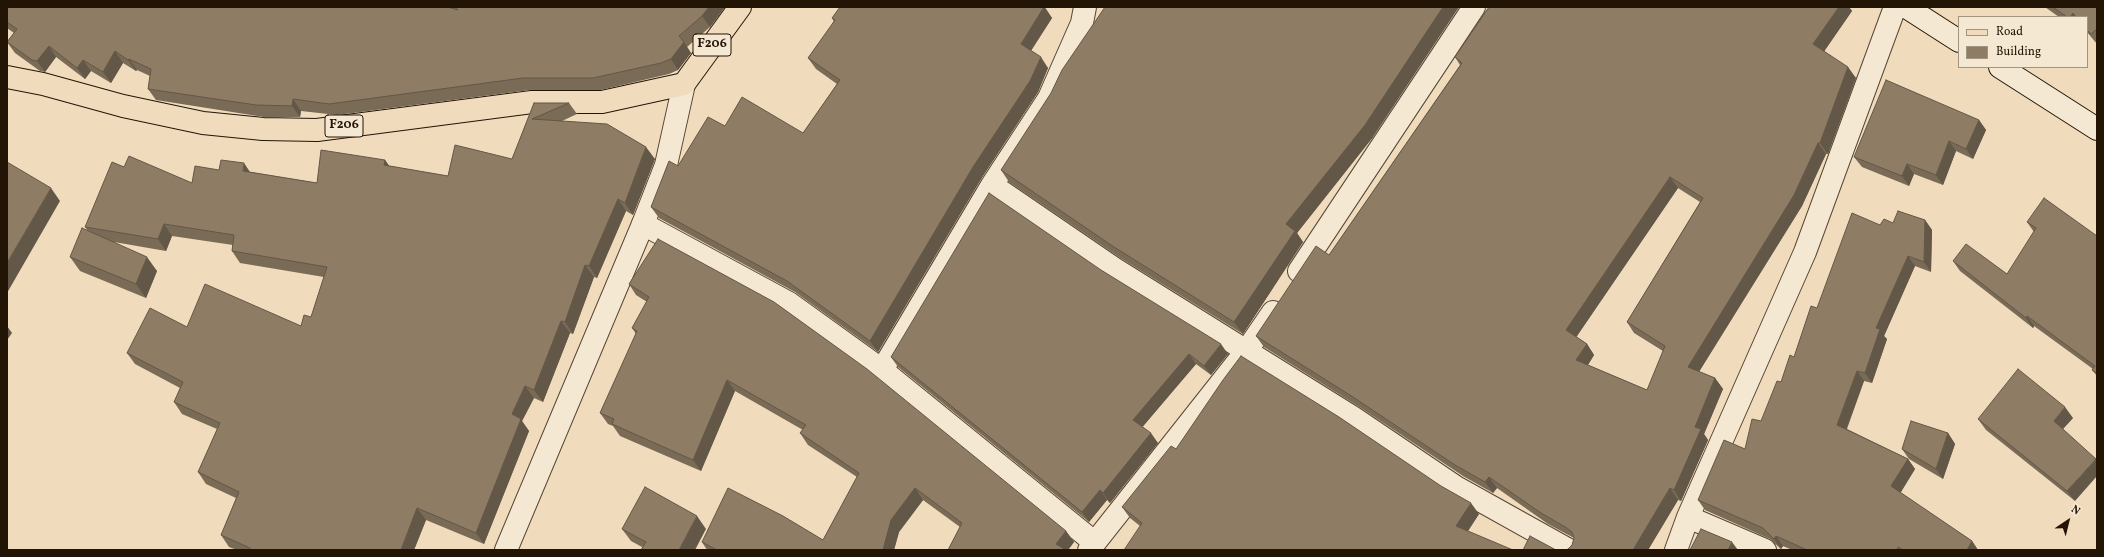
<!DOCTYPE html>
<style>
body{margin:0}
#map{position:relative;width:2104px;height:557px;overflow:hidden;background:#f0dbbc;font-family:Vollkorn,serif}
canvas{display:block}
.frame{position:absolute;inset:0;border:8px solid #231506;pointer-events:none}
.legend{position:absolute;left:1958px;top:16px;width:130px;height:52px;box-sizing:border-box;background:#f5e8d3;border:1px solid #a19481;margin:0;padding:5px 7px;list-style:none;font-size:12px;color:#231506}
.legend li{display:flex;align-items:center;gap:8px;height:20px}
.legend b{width:20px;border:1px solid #a19481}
.north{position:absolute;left:2048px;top:501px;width:40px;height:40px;-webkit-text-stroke:3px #f5e8d3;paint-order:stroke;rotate:35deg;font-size:11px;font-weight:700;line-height:16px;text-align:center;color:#231506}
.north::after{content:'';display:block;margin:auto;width:14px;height:18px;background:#231506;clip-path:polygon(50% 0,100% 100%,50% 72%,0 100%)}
</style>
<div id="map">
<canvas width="2104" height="557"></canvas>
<div class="frame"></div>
<ul class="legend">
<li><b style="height:5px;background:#f0dbbc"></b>Road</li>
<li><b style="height:11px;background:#8e7c65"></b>Building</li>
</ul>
<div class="north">N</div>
</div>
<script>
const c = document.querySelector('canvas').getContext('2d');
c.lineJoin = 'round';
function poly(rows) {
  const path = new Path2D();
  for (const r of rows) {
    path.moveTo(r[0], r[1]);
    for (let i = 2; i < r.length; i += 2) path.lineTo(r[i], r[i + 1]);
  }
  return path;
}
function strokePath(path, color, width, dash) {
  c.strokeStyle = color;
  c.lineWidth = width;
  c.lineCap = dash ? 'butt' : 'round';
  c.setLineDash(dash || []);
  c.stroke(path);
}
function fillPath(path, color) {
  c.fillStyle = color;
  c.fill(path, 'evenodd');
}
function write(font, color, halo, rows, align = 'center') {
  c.font = font + ' Vollkorn,serif';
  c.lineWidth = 3;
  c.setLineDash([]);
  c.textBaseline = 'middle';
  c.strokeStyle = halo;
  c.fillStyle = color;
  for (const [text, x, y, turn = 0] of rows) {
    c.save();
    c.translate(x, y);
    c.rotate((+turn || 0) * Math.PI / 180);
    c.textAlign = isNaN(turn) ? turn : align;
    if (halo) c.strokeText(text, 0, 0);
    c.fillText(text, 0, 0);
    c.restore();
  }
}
const minor = poly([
 [992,185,1115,269,1354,418,1456,487,1569,550],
 [643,224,789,303,882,370,1094,542],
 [1299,271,1474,7],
 [882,370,992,185,1049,98,1082,23,1085,7],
 [1688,517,1765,550],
 [1089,550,1247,350,1273,312],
 [1676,550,1688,517,1805,252,1895,7]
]);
const tertiary = poly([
 [506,550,643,224,666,165,684,84]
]);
const secondary = poly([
 [1906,7,1959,41],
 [2000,67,2097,129]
]);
const primary = poly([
 [7,77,43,84,123,106,203,123,263,129,317,130,532,102,602,102,684,84,740,7]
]);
strokePath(minor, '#564634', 24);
strokePath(tertiary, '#564634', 24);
strokePath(secondary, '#231506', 24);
strokePath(primary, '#231506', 24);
strokePath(minor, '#f5e8d3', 22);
strokePath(tertiary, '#f5e8d3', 22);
strokePath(secondary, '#f5e8d3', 22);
strokePath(primary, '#f0dbbc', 22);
fillPath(poly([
 [7,7,450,8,450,7,725,7,710,27,687,47,691,53,678,70,669,74,601,90,530,90,337,115,301,111,300,117,264,117,156,100,148,89,150,76,137,70,136,71,123,63,111,83,91,71,85,79,56,57,45,72,40,71,15,53,7,42,14,33,7,28],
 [1045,7,1052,18,1031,51,1048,68,1038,92,981,179,878,352,795,292,659,218,651,207,678,166,725,126,803,133,837,84,816,69,808,58,834,22,832,18],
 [1489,7,1849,7,1852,11,1824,51,1856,78,1828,154,1826,154,1802,206,1699,372,1715,378,1723,389,1704,434,1708,440,1681,501,1678,500,1648,550,1566,550,1568,549,1572,545,1574,538,1548,524,1497,488,1493,493,1463,476,1361,408,1264,347,1256,336,1329,255,1460,65,1455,57],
 [1678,188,1700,202,1627,322,1634,333,1663,351,1647,390,1588,365,1594,355,1587,344,1576,337],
 [2045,7,2097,7,2097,44,2087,32,2087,17,2059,17],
 [534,103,569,103,577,114,562,121,655,159,633,215,626,211,597,278,594,277,573,334,570,333,543,402,534,398,522,421,529,431,484,544,426,520,414,550,237,550,229,547,221,535,236,498,206,484,198,472,217,429,182,414,174,402,180,388,135,364,127,353,187,327,301,326,311,317,324,277,240,263,232,251,233,245,172,236,166,251,114,242,157,271,146,298,80,271,70,257,88,231,85,227,124,167,192,183,250,172,317,183,385,160,389,166,448,176,512,159],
 [1979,120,1986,130,1973,159,1956,151,1943,185,1914,174,1909,186,1862,167,1854,157],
 [1373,137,1297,233,1303,242,1243,334,1122,259,1009,182,1001,170],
 [1925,220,1932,230,1931,272,1915,266,1884,336,1887,339,1872,383,1864,381,1847,429,1908,459,1915,469,1900,493,1972,541,1978,550,1792,550,1783,546,1781,549,1770,539,1705,510,1698,500,1745,449,1761,421,1781,382,1794,357,1817,308,1880,225,1893,223],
 [2027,222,2097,236,2097,376,2092,370,2093,369,2034,326,2033,328,1960,271,1953,261,2007,274,2034,232],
 [629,284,1066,531,1074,542,1068,550,948,550,960,527,923,500,899,532,894,550,707,550,702,542,823,540,857,477,808,445,800,433,803,430,735,391,701,471,620,436,613,426,608,424,600,413,636,334,632,328,647,302,636,295],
 [1228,354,1211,375,1196,364,1142,427,1158,443,1110,503,1107,500,1089,522,898,367,891,357],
 [2073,418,2063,429,2075,501,1986,430,1978,419],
 [1948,433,1955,444,1943,479,1909,459,1902,449],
 [1176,449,1479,514,1468,531,1140,526,1130,518,1122,507],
 [622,529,706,529,642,547,631,541]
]), '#7a6b57');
fillPath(poly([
 [709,7,725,7,710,27,702,16],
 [1044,7,1052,18,1028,55,1021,44],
 [1443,7,1459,7,1373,137,1297,233,1303,242,1243,334,1234,322,1286,224],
 [1839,7,1849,7,1852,11,1821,56,1813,44],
 [2073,13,2075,17,2070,17],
 [684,42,691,53,678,70,671,59],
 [49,46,56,57,45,72,37,61],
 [115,51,123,63,111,83,103,72],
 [1041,57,1048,68,1038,92,981,179,878,352,870,341,973,167],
 [129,59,137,70,136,71,128,60],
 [83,60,91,71,85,79,77,68],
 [1848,67,1856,78,1828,154,1820,143],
 [293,99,301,111,300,117,292,106],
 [1979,120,1986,130,1973,159,1966,149],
 [1949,141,1956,151,1943,185,1936,175],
 [1818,143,1826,154,1802,206,1695,378,1688,367],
 [646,147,655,159,633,215,625,203],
 [385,160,393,171,384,165],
 [244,163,252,175,243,171],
 [1907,164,1914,174,1909,186,1902,176],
 [1670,177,1678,188,1573,342,1566,330],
 [51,188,60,201,7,293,7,263],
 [618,199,626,211,597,278,589,266],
 [1925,220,1932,230,1931,272,1924,262],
 [164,224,172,236,166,251,158,239],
 [1908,256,1915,266,1884,336,1887,339,1872,383,1865,373,1876,328],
 [147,257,157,271,146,298,136,284],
 [585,265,594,277,573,334,565,322],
 [2027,316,2034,326,2033,328,2026,318],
 [561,321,570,333,543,402,534,390],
 [7,326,12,333,7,340],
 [1221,344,1228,354,1211,375,1204,366],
 [1587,344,1594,355,1584,371,1576,360],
 [1189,354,1196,364,1140,430,1133,420],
 [1857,371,1864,381,1844,435,1837,425],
 [1715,378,1723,389,1704,434,1708,440,1681,501,1674,490,1695,427],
 [727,380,735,391,701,471,693,460],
 [525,386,534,398,522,421,529,431,484,544,476,533,512,414],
 [2065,407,2073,418,2061,431,2054,421],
 [1151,433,1158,443,1110,503,1103,493],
 [1948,433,1955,444,1943,479,1936,469],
 [1908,459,1915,469,1898,497,1891,486],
 [2096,459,2097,460,2097,476,2075,501,2067,491],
 [1489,477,1497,488,1493,493,1485,482],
 [915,488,923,500,899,532,894,550,883,550,891,520],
 [1670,488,1678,500,1648,550,1633,550],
 [1100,490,1107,500,1089,522,1082,512],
 [1471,503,1479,514,1464,537,1456,526],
 [417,508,426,520,414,550,401,550],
 [697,516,706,529,695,550,679,550],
 [1066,531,1074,542,1068,550,1060,550,1056,544],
 [1776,536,1783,546,1781,549,1774,539],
 [1972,541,1978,550,1967,550],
 [1732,542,1738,550,1728,550]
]), '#635747');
const building = poly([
 [7,7,448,7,458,10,455,7,709,7,702,16,679,36,684,42,671,59,661,63,593,78,523,78,329,104,293,99,292,106,256,105,148,89,151,69,129,59,128,60,115,51,103,72,83,60,77,68,49,46,37,61,32,60,7,42,17,29,7,22,7,7],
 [840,7,1044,7,1021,44,1041,57,1030,81,973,167,870,341,787,281,651,207,669,161,678,166,708,117,725,126,742,97,803,133,840,80,808,58,835,20,832,18,840,7],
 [1105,7,1443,7,1365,125,1286,224,1295,231,1234,322,1114,247,1001,170,1051,93,1062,70,1105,7],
 [1489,7,1839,7,1813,44,1848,67,1820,143,1818,143,1794,195,1688,367,1715,378,1695,427,1701,429,1674,490,1670,488,1633,550,1566,550,1568,549,1572,545,1574,538,1572,532,1567,528,1541,513,1489,477,1485,482,1455,465,1353,397,1256,336,1316,246,1329,255,1462,63,1455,57,1489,7],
 [1670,177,1703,198,1627,322,1665,346,1647,390,1576,360,1587,344,1566,330,1670,177],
 [2053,7,2097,7,2097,29,2091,34,2087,30,2087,17,2076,17,2073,13,2070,17,2067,17,2053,7],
 [1886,80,1979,120,1966,149,1949,141,1936,175,1907,164,1902,176,1854,157,1886,80],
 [534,103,569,103,532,119,607,124,646,147,625,203,618,199,589,266,585,265,565,322,561,321,534,390,525,386,512,414,521,419,476,533,417,508,401,550,250,550,250,548,221,535,239,492,198,472,220,423,174,402,183,382,127,353,150,308,187,327,205,284,301,326,304,315,311,317,327,267,232,251,234,235,164,224,158,239,85,227,112,162,124,167,129,156,192,183,195,166,219,170,221,160,244,163,243,171,317,183,321,150,385,160,384,165,448,176,455,145,512,159,534,103],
 [7,162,51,188,7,263,7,162],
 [989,193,1101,270,1221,344,1204,366,1189,354,1133,420,1151,433,1103,493,1100,490,1082,512,891,357,989,193],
 [2044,198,2097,236,2097,373,2092,370,2095,366,2027,316,2026,318,1953,261,1966,244,2007,274,2036,228,2027,222,2044,198],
 [1898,211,1925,220,1924,262,1908,256,1876,328,1880,329,1865,373,1857,371,1837,425,1908,459,1891,486,1972,541,1967,550,1903,550,1898,547,1897,550,1807,550,1776,536,1774,539,1763,528,1698,500,1724,440,1745,449,1752,419,1761,421,1777,381,1781,382,1790,355,1794,357,1811,306,1817,308,1852,213,1880,225,1884,219,1893,223,1898,211],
 [82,228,147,257,136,284,70,257,82,228],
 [658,239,774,302,867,369,1066,531,1056,544,1066,550,948,550,962,523,915,488,891,520,883,550,717,550,702,542,728,488,783,516,823,540,859,473,800,433,806,425,727,380,693,460,612,424,614,419,600,413,637,331,632,328,649,297,629,284,658,239],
 [1241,356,1339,417,1441,486,1471,503,1456,526,1513,550,1124,550,1142,523,1122,507,1171,446,1176,449,1223,380,1241,356],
 [2018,369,2065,407,2054,421,2096,459,2067,491,1978,419,2018,369],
 [1911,421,1948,433,1936,469,1902,449,1911,421],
 [645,487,697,516,679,550,641,550,646,542,622,529,645,487],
 [1701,529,1732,542,1728,550,1690,550,1701,529],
 [1530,536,1556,550,1523,550,1530,536]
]);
fillPath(building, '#8e7c65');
strokePath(building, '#635747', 1);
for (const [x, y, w] of [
 [712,45,38],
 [344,126,38]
]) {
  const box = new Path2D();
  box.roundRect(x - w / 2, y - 11, w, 22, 3);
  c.fillStyle = '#f5e8d3';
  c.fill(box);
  strokePath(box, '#231506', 1);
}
write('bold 13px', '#231506', null, [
 ["F206",712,45],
 ["F206",344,126]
]);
</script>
